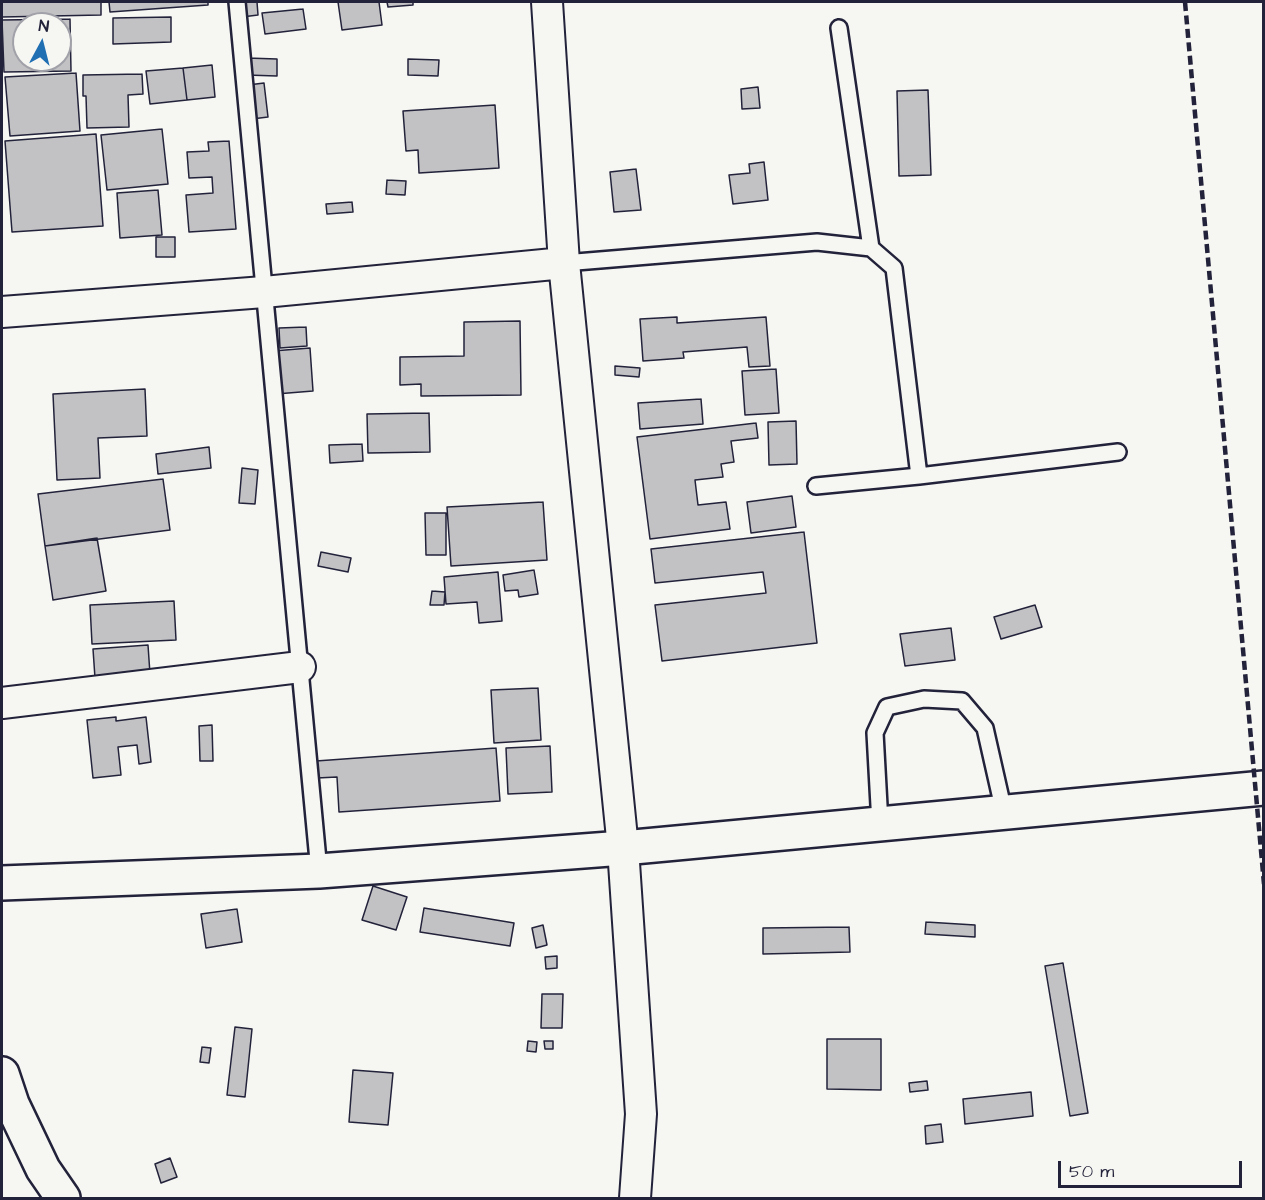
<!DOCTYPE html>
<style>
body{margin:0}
#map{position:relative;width:1265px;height:1200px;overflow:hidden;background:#f6f6f2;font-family:"Architects Daughter",sans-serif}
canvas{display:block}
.frame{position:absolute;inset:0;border:3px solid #22223b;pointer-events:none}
.north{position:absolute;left:12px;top:12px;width:60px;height:60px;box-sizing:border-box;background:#f6f6f2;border:2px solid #a1a1a9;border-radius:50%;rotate:7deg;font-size:16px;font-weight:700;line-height:24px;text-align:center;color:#22223b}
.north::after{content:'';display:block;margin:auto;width:21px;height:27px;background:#1f6fb2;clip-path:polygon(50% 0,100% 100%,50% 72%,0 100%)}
.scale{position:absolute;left:1058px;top:1161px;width:184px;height:27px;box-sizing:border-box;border:3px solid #22223b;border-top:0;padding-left:8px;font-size:18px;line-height:21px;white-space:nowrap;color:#22223b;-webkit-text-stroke:4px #f6f6f2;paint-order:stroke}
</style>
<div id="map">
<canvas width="1265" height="1200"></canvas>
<div class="frame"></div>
<div class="north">N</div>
<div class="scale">50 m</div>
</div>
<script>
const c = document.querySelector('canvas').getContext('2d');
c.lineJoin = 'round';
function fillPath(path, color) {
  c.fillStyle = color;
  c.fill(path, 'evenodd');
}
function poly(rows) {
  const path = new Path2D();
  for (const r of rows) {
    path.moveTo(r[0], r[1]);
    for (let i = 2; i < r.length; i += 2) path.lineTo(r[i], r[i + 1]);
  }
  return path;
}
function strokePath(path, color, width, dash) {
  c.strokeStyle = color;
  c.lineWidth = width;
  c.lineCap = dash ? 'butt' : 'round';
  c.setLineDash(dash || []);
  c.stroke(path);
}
const building = poly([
 [2,2,101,2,101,15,2,17,2,2],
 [109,2,208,2,208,5,110,12,109,2],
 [240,2,257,2,258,15,242,17,240,2],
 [338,2,379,2,382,25,342,30,338,2],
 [387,2,413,2,413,5,388,7,387,2],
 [303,9,306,29,265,34,262,13,303,9],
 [171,17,171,42,113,44,113,18,171,17],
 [70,19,71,71,4,72,2,20,70,19],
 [24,24,60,24,60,60,24,60,24,24],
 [247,58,277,59,277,76,246,75,247,58],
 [408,59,439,60,438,76,408,75,408,59],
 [212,65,215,97,187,100,183,68,212,65],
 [183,68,187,100,150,104,146,71,183,68],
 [76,73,80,131,10,136,5,77,76,73],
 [142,74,143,94,128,95,129,127,87,128,86,96,83,96,83,75,142,74],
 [264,83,268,117,252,119,248,85,264,83],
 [758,87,760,108,742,109,741,89,758,87],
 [928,90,931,175,899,176,897,91,928,90],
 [495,105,499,168,419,173,418,150,406,151,403,111,495,105],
 [162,129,168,184,107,190,101,135,162,129],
 [96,134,103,226,12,232,5,141,96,134],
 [229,141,236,229,189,232,186,195,213,193,212,177,189,178,187,152,209,151,208,142,229,141],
 [764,162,768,200,733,204,729,175,750,173,749,164,764,162],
 [636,169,641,210,614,212,610,172,636,169],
 [387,180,406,181,405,195,386,194,387,180],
 [158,190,162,235,120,238,117,193,158,190],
 [352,202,353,212,327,214,326,204,352,202],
 [156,237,175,237,175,257,156,257,156,237],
 [677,317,677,323,766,317,770,366,749,367,747,347,683,352,684,358,643,361,640,319,677,317],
 [520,321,521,395,421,396,421,384,400,385,400,357,464,356,464,322,520,321],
 [306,327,307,346,280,348,279,328,306,327],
 [310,348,313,391,276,394,273,351,310,348],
 [615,366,640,368,639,377,615,375,615,366],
 [776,369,779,413,745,415,742,371,776,369],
 [145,389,147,436,98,438,100,478,57,480,53,394,145,389],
 [701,399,703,424,640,429,638,403,701,399],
 [429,413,430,452,368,453,367,414,429,413],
 [796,421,797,464,769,465,768,422,796,421],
 [756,423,758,438,731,441,734,462,721,464,723,477,695,480,698,505,726,502,730,529,650,539,637,437,756,423],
 [362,444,363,461,330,463,329,445,362,444],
 [209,447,211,468,158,474,156,454,209,447],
 [242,468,258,470,255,504,239,503,242,468],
 [163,479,170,530,45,546,38,494,163,479],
 [792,496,796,527,751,533,747,502,792,496],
 [543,502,547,560,451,566,447,507,543,502],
 [425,513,446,513,446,555,426,555,425,513],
 [804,532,817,643,662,661,655,605,766,593,763,572,655,583,651,549,804,532],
 [97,538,106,591,53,600,45,546,97,538],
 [321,552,351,558,348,572,318,566,321,552],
 [534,570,538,594,519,597,518,590,505,591,503,575,534,570],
 [498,572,502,621,479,623,477,602,446,604,444,577,498,572],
 [432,591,445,592,444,605,430,605,432,591],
 [174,601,176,640,92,644,90,605,174,601],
 [1035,605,1042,627,1001,639,994,617,1035,605],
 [951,628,955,660,905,666,900,634,951,628],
 [148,645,150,674,95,678,93,649,148,645],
 [538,688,541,740,494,743,491,690,538,688],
 [116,717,116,721,146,717,151,762,139,764,137,745,118,747,121,775,93,778,87,720,116,717],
 [212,725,213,761,200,761,199,726,212,725],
 [550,746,552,792,508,794,506,748,550,746],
 [496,748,500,801,339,812,337,777,317,778,316,761,496,748],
 [373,886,407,897,396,930,362,920,373,886],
 [424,908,514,923,510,946,420,932,424,908],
 [237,909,242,942,206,948,201,914,237,909],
 [926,922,975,925,975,937,925,934,926,922],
 [543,925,547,945,536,948,532,928,543,925],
 [849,927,850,952,763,954,763,928,849,927],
 [557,956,557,968,546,969,545,957,557,956],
 [1063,963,1088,1113,1070,1116,1045,966,1063,963],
 [542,994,563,994,562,1028,541,1028,542,994],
 [235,1027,252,1029,245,1097,227,1095,235,1027],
 [827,1039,881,1039,881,1090,827,1089,827,1039],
 [528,1041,537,1042,536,1052,527,1051,528,1041],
 [544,1041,553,1041,553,1049,545,1049,544,1041],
 [202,1047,211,1048,209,1063,200,1062,202,1047],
 [353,1070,393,1073,388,1125,349,1122,353,1070],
 [927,1081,928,1090,910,1092,909,1083,927,1081],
 [1031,1092,1033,1116,965,1124,963,1099,1031,1092],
 [941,1124,943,1142,926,1144,925,1126,941,1124],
 [170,1158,177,1177,161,1183,155,1164,170,1158]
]);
fillPath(building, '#c2c2c4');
strokePath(building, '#22223b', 1.5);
const service = poly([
 [237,2,319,871],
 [839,28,871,248],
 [564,263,817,242,871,248,894,268,919,476],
 [816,486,919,476,1118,452],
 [880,824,875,733,887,707,924,699,962,701,985,728,1004,812]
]);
const minor = poly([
 [547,2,564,263,623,848,641,1114,635,1198],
 [2,312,264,292,564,263],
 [2,703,300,667]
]);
const tertiary = poly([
 [2,883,319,871,623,848,1264,788]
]);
const trunk = poly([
 [2,1074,12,1104,43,1169,63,1198]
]);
strokePath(service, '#22223b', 20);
strokePath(minor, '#22223b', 34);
strokePath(tertiary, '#22223b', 38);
strokePath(trunk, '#22223b', 38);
strokePath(service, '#f6f6f2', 15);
strokePath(minor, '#f6f6f2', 30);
strokePath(tertiary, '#f6f6f2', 33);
strokePath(trunk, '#f6f6f2', 33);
strokePath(poly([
 [1185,2,1264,884]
]), '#22223b', 4.5, [9, 4.5]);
</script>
